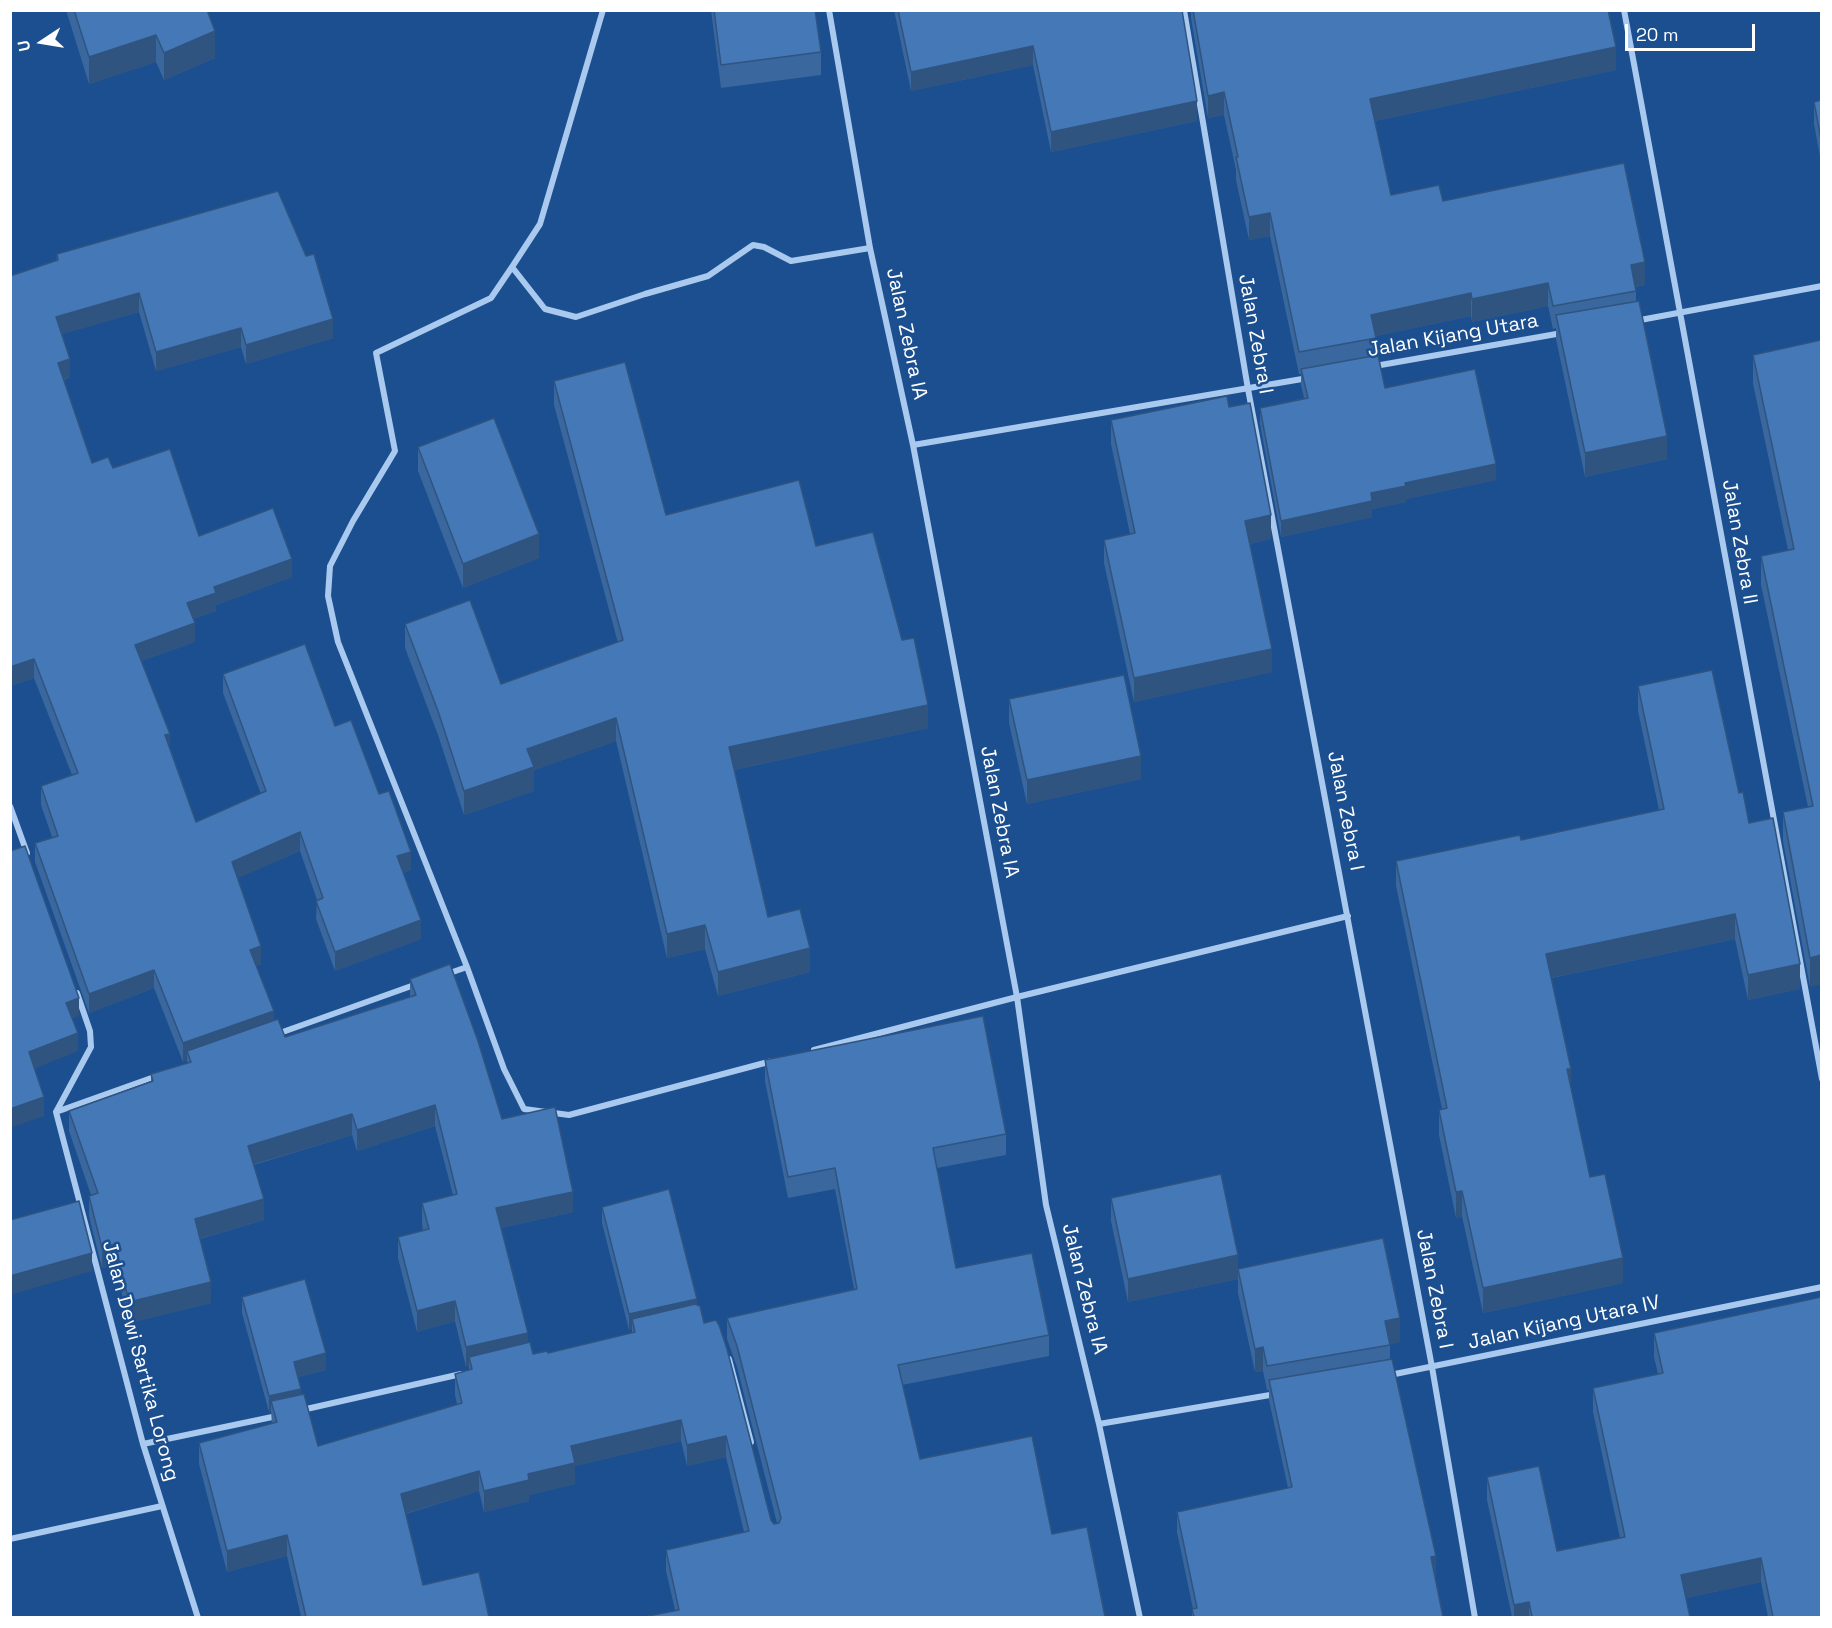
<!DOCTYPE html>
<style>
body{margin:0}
#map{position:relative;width:1832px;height:1628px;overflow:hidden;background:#1b4f8f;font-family:"Space Grotesk",sans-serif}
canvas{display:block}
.frame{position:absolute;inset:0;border:12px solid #fff;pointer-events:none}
.north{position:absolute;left:12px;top:12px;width:60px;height:60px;-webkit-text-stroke:4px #1b4f8f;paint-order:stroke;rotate:258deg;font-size:16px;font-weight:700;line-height:24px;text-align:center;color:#fff}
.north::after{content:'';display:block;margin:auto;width:21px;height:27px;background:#fff;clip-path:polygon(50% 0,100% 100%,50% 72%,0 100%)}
.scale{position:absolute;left:1625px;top:24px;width:130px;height:27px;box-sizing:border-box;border:3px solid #fff;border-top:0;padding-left:8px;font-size:18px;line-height:21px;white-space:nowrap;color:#fff;-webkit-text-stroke:4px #1b4f8f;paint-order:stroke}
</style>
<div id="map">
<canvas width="1832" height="1628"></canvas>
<div class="frame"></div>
<div class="north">U</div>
<div class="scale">20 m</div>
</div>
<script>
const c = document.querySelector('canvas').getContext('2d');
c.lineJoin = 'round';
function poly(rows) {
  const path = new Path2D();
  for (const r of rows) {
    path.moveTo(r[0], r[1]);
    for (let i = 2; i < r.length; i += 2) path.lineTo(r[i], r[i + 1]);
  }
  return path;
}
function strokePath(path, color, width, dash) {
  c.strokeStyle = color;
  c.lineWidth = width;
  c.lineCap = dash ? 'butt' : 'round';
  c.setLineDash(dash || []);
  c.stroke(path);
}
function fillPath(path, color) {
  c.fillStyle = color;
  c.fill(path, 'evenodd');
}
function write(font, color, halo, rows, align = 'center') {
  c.font = font + ' "Space Grotesk",sans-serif';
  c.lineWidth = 5;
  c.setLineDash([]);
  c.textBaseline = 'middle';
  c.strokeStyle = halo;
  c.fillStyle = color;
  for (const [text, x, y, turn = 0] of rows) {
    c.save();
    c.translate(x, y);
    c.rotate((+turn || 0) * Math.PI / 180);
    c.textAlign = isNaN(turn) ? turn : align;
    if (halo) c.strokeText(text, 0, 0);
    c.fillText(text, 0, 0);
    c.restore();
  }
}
strokePath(poly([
 [829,10,870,248,913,445,1017,997,1046,1205,1099,1424,1140,1618],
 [1184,10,1248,389,1432,1367,1475,1618],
 [1624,10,1822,1079],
 [512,267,545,309,576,317,645,294,708,276,753,245,764,247,791,261,870,248],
 [1635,321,1822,286],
 [1375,366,1562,333],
 [913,445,1308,378],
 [10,806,27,853],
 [467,967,338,642,328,596,330,566,353,521,395,451,376,353,491,298,512,267,540,224,603,10],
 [447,974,467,967,504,1069,524,1109,569,1115,772,1061],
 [77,993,90,1031,91,1047,56,1112,143,1444,198,1618],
 [277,1034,417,984],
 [814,1050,1017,997,1348,916],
 [56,1112,157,1076],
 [729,1359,751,1442],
 [1390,1375,1822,1287],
 [302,1410,461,1374],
 [1099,1424,1276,1394],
 [143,1444,277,1416],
 [10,1539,162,1506]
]), '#a9c9ee', 6);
fillPath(poly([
 [66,10,207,10,215,58,164,80,156,62,89,84],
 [711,10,815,10,821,52,821,75,721,88],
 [894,10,1182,10,1197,121,1051,152,1033,65,911,91],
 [1191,10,1608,10,1616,70,1375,121,1391,195,1443,201,1645,285,1636,287,1636,301,1667,459,1585,477,1556,339,1556,328,1553,329,1548,306,1472,322,1471,316,1376,336,1376,355,1385,388,1496,480,1406,499,1406,502,1372,509,1372,517,1281,537,1260,424,1260,408,1304,398,1301,385,1301,374,1299,374,1270,236,1249,240,1236,180,1236,170,1224,115,1208,118,1191,18],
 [1821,100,1821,162,1814,124,1814,102],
 [57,254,333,338,246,364,241,347,156,371,139,312,62,334,70,377,64,380,92,463,113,468,199,536,292,577,216,605,216,611,193,619,195,642,141,661,170,747,196,822,261,794,223,693,223,674,335,726,379,794,411,870,403,873,421,939,335,971,316,919,317,900,300,851,237,878,261,964,256,966,274,1020,285,1037,410,997,410,979,502,1119,573,1212,501,1228,528,1343,533,1354,548,1353,632,1333,632,1329,629,1330,602,1223,602,1207,697,1305,771,1520,774,1524,777,1523,737,1367,727,1339,727,1318,854,1289,835,1189,788,1198,765,1081,765,1060,1006,1134,1006,1155,937,1168,956,1268,1049,1335,1049,1356,902,1385,920,1459,1052,1534,675,1610,666,1571,666,1550,744,1532,726,1457,687,1466,681,1441,575,1466,575,1484,529,1495,529,1501,484,1512,479,1491,406,1514,423,1585,489,1617,301,1617,287,1556,227,1572,199,1464,199,1443,272,1424,271,1411,269,1412,242,1313,242,1297,326,1370,298,1377,301,1395,318,1446,457,1404,455,1395,455,1374,469,1370,469,1367,466,1367,455,1321,417,1332,398,1258,398,1237,423,1231,422,1224,422,1203,453,1195,435,1126,357,1151,352,1135,254,1165,264,1220,200,1239,211,1303,129,1323,115,1265,102,1268,89,1216,89,1196,91,1195,69,1131,69,1111,151,1081,151,1074,187,1063,187,1060,183,1062,154,988,89,1013,35,862,35,843,52,837,41,805,41,786,72,775,34,678,10,686],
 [1821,340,1810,987,1783,841,1783,812,1808,807,1761,585,1761,556,1788,550,1753,384,1753,355],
 [554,381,666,515,816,546,902,640,928,728,734,770,768,917,810,972,718,996,705,949,667,958,616,741,534,770,534,791,464,815,438,735,405,648,405,624,501,684,618,643,554,405],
 [1229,407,1271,539,1250,544,1272,672,1134,702,1104,563,1104,540,1130,534,1111,444,1111,420],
 [418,447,539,558,463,588,418,471],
 [1638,686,1739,793,1749,823,1800,989,1748,1000,1735,939,1552,978,1571,1089,1590,1177,1623,1283,1483,1313,1462,1216,1456,1218,1439,1135,1439,1110,1442,1109,1396,886,1396,861,1521,840,1659,810,1638,711],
 [1009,699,1141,779,1027,804,1009,723],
 [1111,1198,1238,1279,1128,1302,1111,1221],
 [1238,1269,1400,1342,1390,1344,1390,1359,1436,1577,1435,1577,1443,1617,1192,1617,1192,1609,1193,1609,1177,1532,1177,1512,1288,1488,1269,1400,1269,1390,1267,1390,1263,1371,1255,1372,1238,1293],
 [1654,1333,1821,1617,1768,1617,1761,1582,1686,1598,1690,1617,1512,1617,1487,1500,1487,1477,1557,1551,1620,1538,1593,1412,1593,1388,1658,1374,1654,1357]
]), '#3a679d');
fillPath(poly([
 [215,31,215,58,164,80,164,53],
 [156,35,156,62,89,84,89,57],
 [1033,46,1033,65,911,91,911,72],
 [1616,47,1616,70,1370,122,1370,99],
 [1224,92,1224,115,1208,118,1208,96],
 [1197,101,1197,121,1051,152,1051,132],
 [1270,213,1270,236,1249,240,1249,217],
 [1645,262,1645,285,1631,288,1631,265],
 [1548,283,1548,306,1472,322,1472,299],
 [139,293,139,312,56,336,56,317],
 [1471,293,1471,316,1371,337,1371,315],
 [333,319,333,338,246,364,246,345],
 [241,328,241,347,156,371,156,352],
 [70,359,70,377,58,381,58,363],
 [1667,436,1667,459,1585,477,1585,453],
 [1496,464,1496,480,1406,499,1406,502,1372,509,1372,517,1281,537,1281,521,1405,483],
 [1271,515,1271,539,1245,545,1245,521],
 [539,534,539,558,463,588,463,564],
 [292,559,292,577,216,605,216,611,187,621,187,603,214,587],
 [195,623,195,642,135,663,135,645],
 [1272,649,1272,672,1134,702,1134,678],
 [34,659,34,678,10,686,10,667],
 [928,705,928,728,729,771,729,747],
 [616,718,616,741,534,770,534,791,464,815,464,791,527,749],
 [170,734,170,752,165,735],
 [1141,756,1141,779,1027,804,1027,780],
 [300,832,300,851,232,881,232,862],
 [411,852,411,870,397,875,397,856],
 [1735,914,1735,939,1546,979,1546,954],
 [421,920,421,939,335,971,335,952],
 [705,925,705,949,667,958,667,934],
 [261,946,261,964,250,968,250,950],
 [810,948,810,972,718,996,718,972],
 [1821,955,1821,984,1810,987,1810,958],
 [1800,964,1800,989,1748,1000,1748,975],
 [154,970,154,988,89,1013,89,994],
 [79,998,79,1016,66,1021,66,1003],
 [274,1011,274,1030,187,1051,187,1060,183,1062,183,1043],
 [78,1033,78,1051,29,1071,29,1052],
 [1567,1069,1571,1069,1571,1094],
 [44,1097,44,1116,10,1128,10,1109],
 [435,1105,435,1126,357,1151,357,1130],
 [352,1114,352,1135,248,1166,248,1146],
 [1462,1191,1462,1216,1456,1218,1456,1192],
 [573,1192,573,1212,496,1229,496,1208],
 [264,1199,264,1220,195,1240,195,1219],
 [115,1244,115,1265,102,1268,102,1248],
 [92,1253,92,1271,10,1295,10,1276],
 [1238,1255,1238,1279,1128,1302,1128,1279],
 [1623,1258,1623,1283,1483,1313,1483,1288],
 [211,1282,211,1303,129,1323,129,1302],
 [697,1299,697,1315,632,1319,632,1329,629,1330,629,1314],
 [455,1301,455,1321,417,1332,417,1311],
 [1400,1318,1400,1342,1385,1345,1385,1321],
 [528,1333,528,1353,469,1357,469,1367,466,1367,466,1347],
 [1263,1347,1263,1371,1255,1372,1255,1349],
 [326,1353,326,1370,294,1378,294,1362],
 [301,1389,301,1405,271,1401,271,1411,269,1412,269,1396],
 [681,1420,681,1441,575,1466,575,1484,529,1495,529,1501,484,1512,484,1491,571,1446],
 [726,1436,726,1457,687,1466,687,1445],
 [479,1471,479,1491,401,1515,401,1494],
 [287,1535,287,1556,227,1572,227,1551],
 [1436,1556,1436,1577,1431,1578,1431,1557],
 [1761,1558,1761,1582,1681,1599,1681,1575],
 [1529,1602,1529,1617,1514,1617,1514,1605]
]), '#305480');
const building = poly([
 [74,10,207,10,215,31,164,53,156,35,89,57,74,10],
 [714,10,815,10,821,52,721,65,714,10],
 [898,10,1182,10,1197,101,1051,132,1033,46,911,72,898,10],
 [1193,10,1608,10,1616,47,1370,99,1391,195,1439,185,1443,201,1624,163,1645,262,1631,265,1636,291,1553,306,1548,283,1472,299,1471,293,1371,315,1376,338,1299,352,1270,213,1249,217,1236,157,1238,157,1224,92,1208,96,1193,10],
 [1821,100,1821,139,1814,102,1821,100],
 [278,191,306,256,314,254,333,319,246,345,241,328,156,352,139,293,56,317,70,359,58,363,92,463,108,457,113,468,170,449,199,536,273,508,292,559,214,587,216,593,187,603,195,623,135,645,170,734,165,735,196,822,266,791,223,674,305,644,335,726,351,720,379,794,389,791,411,852,397,856,421,920,335,952,316,901,323,898,300,832,232,862,261,946,250,950,274,1011,183,1043,154,970,89,994,35,843,58,836,41,786,78,773,34,659,10,667,10,276,58,260,57,254,278,191],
 [1639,301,1667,436,1585,453,1556,315,1639,301],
 [1821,340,1821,955,1810,958,1783,812,1813,806,1761,556,1794,549,1753,355,1821,340],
 [1378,355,1385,388,1475,369,1496,464,1405,483,1406,486,1371,493,1372,501,1281,521,1260,408,1308,398,1301,369,1378,355],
 [625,362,666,515,799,480,816,546,873,532,902,640,914,638,928,705,729,747,768,917,800,909,810,948,718,972,705,925,667,934,616,718,527,749,534,767,464,791,438,711,405,624,470,600,501,684,623,640,554,381,625,362],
 [1227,396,1229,407,1250,403,1271,515,1245,521,1272,649,1134,678,1104,540,1135,533,1111,420,1227,396],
 [494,418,539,534,463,564,418,447,494,418],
 [1712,670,1739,793,1743,792,1749,823,1773,818,1800,964,1748,975,1735,914,1546,954,1571,1069,1567,1069,1590,1177,1605,1174,1623,1258,1483,1288,1462,1191,1456,1192,1439,1110,1447,1108,1396,861,1520,835,1521,840,1664,809,1638,686,1712,670],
 [1124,675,1141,756,1027,780,1009,699,1124,675],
 [25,846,79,998,66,1003,78,1033,29,1052,44,1097,10,1109,10,851,25,846],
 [450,964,478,1041,502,1119,555,1107,573,1192,496,1208,528,1333,466,1347,455,1301,417,1311,398,1237,429,1229,422,1203,457,1194,435,1105,357,1130,352,1114,248,1146,264,1199,195,1219,211,1282,129,1302,115,1244,102,1248,89,1196,98,1193,69,1111,153,1081,151,1074,191,1062,187,1051,278,1019,285,1037,416,995,410,979,450,964],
 [983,1016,1006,1134,933,1148,956,1268,1032,1253,1049,1335,898,1365,920,1459,1032,1436,1052,1534,1087,1527,1105,1617,643,1617,679,1610,666,1550,749,1531,726,1436,687,1445,681,1420,571,1446,575,1463,528,1474,529,1480,484,1491,479,1471,401,1494,423,1585,479,1572,489,1617,306,1617,287,1535,227,1551,199,1443,277,1422,271,1401,304,1394,318,1446,462,1403,455,1374,472,1369,469,1357,530,1342,533,1354,547,1351,548,1353,635,1332,632,1319,695,1304,700,1306,704,1323,716,1320,719,1325,727,1349,771,1520,774,1524,779,1523,781,1518,737,1346,727,1318,857,1289,835,1168,788,1177,765,1060,983,1016],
 [1221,1174,1238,1255,1128,1279,1111,1198,1221,1174],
 [669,1189,697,1299,629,1314,602,1207,669,1189],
 [79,1201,92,1253,10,1276,10,1220,79,1201],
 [1383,1238,1400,1318,1385,1321,1390,1345,1267,1366,1263,1347,1255,1349,1238,1269,1383,1238],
 [305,1279,326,1353,294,1362,301,1389,269,1396,242,1297,305,1279],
 [1821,1297,1821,1617,1773,1617,1761,1558,1681,1575,1690,1617,1532,1617,1529,1602,1514,1605,1487,1477,1539,1466,1557,1551,1625,1537,1593,1388,1663,1373,1654,1333,1821,1297],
 [1392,1359,1436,1556,1431,1557,1443,1617,1194,1617,1192,1609,1197,1608,1177,1512,1292,1487,1269,1380,1392,1359]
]);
fillPath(building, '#4478b7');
strokePath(building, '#305480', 1.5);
write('20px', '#fff', '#1b4f8f', [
 ["Jalan Zebra IA",906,334,78],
 ["Jalan Zebra I",1255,334,80],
 ["Jalan Kijang Utara",1453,336,-10],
 ["Jalan Zebra II",1739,542,80],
 ["Jalan Zebra I",1345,811,79],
 ["Jalan Zebra IA",999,812,79],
 ["Jalan Zebra IA",1084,1289,76],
 ["Jalan Zebra I",1434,1289,79],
 ["Jalan Kijang Utara IV",1564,1323,-12],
 ["Jalan Dewi Sartika Lorong",140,1361,75]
]);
</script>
